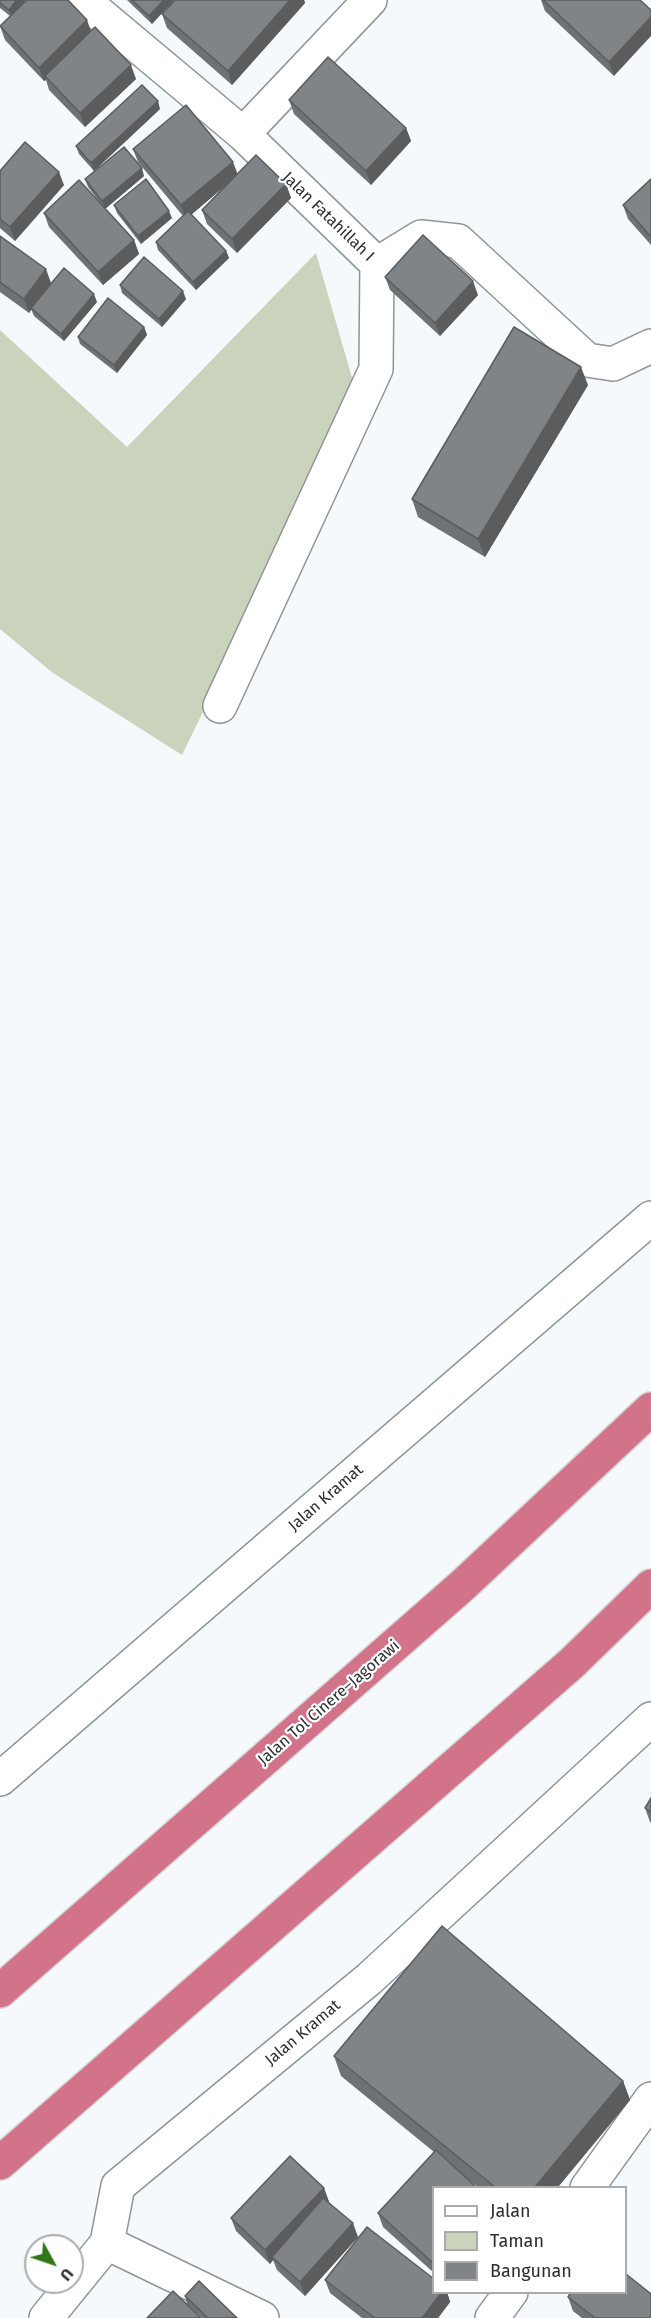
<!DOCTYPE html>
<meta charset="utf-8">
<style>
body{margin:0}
#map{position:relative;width:651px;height:2318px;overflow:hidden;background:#f5f9fc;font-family:"Fira Sans",sans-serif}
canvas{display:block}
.legend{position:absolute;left:432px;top:2186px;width:195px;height:108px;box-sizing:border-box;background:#fff;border:2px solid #aaabab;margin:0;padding:8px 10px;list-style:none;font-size:18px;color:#2b2d2e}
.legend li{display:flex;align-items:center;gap:12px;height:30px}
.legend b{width:30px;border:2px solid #aaabab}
.north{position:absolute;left:24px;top:2234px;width:60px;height:60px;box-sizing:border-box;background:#fff;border:2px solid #aaabab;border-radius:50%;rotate:130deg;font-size:16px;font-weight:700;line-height:24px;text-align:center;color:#2b2d2e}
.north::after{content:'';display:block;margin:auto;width:21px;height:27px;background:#307618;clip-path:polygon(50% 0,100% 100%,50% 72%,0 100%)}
</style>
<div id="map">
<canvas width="651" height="2318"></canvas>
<ul class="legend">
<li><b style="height:8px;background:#fff"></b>Jalan</li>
<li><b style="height:16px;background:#cad3bb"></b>Taman</li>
<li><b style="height:16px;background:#818487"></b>Bangunan</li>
</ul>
<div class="north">U</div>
</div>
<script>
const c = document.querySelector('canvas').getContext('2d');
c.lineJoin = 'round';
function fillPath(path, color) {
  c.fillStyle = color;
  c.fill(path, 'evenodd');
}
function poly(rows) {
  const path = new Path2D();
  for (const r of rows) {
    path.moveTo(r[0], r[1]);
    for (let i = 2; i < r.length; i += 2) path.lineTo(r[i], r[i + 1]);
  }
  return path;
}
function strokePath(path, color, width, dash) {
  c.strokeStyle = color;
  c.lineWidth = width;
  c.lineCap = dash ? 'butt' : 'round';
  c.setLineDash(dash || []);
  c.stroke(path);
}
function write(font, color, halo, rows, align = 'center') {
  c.font = font + ' "Fira Sans",sans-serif';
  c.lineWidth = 4.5;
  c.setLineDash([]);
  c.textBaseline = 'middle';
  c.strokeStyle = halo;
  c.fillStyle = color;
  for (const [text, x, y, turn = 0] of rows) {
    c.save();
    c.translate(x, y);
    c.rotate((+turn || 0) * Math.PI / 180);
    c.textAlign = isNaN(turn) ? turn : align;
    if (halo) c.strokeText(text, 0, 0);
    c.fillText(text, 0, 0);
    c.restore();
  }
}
fillPath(poly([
 [316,253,357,395,182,755,53,673,0,629,0,330,127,447]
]), '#cad3bb');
const minor = poly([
 [83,0,243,134,377,264,376,369,220,706],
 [243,134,370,0],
 [377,264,421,237,458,241,587,360,613,364,651,346],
 [0,1779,651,1218],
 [587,2188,651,2099],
 [46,2318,107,2243],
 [262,2318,107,2243,118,2186,369,1979,651,1719],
 [492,2318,511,2292]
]);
const motorway = poly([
 [0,1991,463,1585,651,1409],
 [0,2163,572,1663,651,1586]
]);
strokePath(minor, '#909497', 36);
strokePath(motorway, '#d5d5d5', 36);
strokePath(minor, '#fff', 33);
strokePath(motorway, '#d2738a', 33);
fillPath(poly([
 [0,0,22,5,91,31,136,79,85,127,49,90,46,80,44,81,5,40,0,26,10,16,0,8],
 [127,0,174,0,152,24],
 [175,0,304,0,305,3,232,85,167,28,162,14],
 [541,0,640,0,614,76,545,11],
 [289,100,406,128,411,141,371,185,294,114],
 [160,109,94,171,79,154,76,146],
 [133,149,237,174,286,184,291,198,237,253,207,224,202,210,226,185,191,215,226,251,229,258,196,290,158,250,156,242,183,216,138,162],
 [0,171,64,185,15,241,0,228],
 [144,176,105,209,88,187,85,179],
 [651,179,651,245,628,219,623,205],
 [114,205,172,218,141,244,117,213],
 [44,213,134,240,139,254,103,285,49,227],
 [0,236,51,283,41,296,97,302,64,341,34,316,31,309,29,313,0,292],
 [385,277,478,295,440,336,390,290],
 [120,285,186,299,162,327,122,293],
 [144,327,147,335,117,373,80,344,78,337],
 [588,385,485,557,418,517,412,499],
 [651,1798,651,1823,650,1822,645,1808],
 [334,2056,623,2081,630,2100,558,2187,478,2187,466,2178,434,2187,434,2273,383,2227,378,2213,434,2152,341,2076],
 [324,2188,329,2202,358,2237,305,2296,277,2270,273,2260,270,2264,236,2231,231,2218],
 [325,2280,434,2292,447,2292,450,2302,438,2318,362,2318,330,2293],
 [185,2296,237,2318,202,2318,187,2304],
 [568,2297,651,2318,582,2318,573,2311]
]), '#6f7274');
fillPath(poly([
 [17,0,26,0,12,17,9,10],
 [164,0,174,0,152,24,149,16],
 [290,0,304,0,305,3,232,85,228,71],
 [651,17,651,36,614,76,609,62],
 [87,20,92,34,45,76,46,80,44,81,39,68],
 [131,65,136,79,85,127,80,113],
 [158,101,160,109,94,171,91,163],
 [406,128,411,141,371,185,366,171],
 [233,162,238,175,186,219,181,205],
 [142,168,144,176,105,209,102,201],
 [59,172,64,185,15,241,10,227],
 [286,184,291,198,237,253,232,239],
 [169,211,172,218,141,244,138,236],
 [134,240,139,254,103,285,98,272],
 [226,251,229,258,196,290,193,282],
 [46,269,51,283,29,313,24,299],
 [473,281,478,295,440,336,435,323],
 [183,291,186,299,162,327,159,319],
 [94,294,97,302,64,341,61,334],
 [144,327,147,335,117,373,114,365],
 [581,367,588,385,485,557,478,539],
 [623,2081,630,2100,558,2187,535,2187],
 [324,2188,329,2202,272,2257,273,2260,270,2264,265,2250],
 [353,2223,358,2237,305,2296,300,2282],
 [442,2292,447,2292,450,2302,438,2318,422,2318]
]), '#5a5c5e');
const building = poly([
 [0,0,17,0,9,10,0,3,0,0],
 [27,0,68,0,87,20,39,68,0,26,27,0],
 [132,0,164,0,149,16,132,0],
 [175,0,290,0,228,71,162,14,175,0],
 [543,0,640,0,651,10,651,17,609,62,543,0],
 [95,27,131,65,80,113,45,76,95,27],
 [328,57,406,128,366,171,289,100,328,57],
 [142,85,158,101,91,163,76,146,142,85],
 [186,105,233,162,181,205,133,149,186,105],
 [25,142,59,172,10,227,0,219,0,171,25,142],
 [124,147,142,168,102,201,85,179,124,147],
 [256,155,286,184,232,239,202,210,256,155],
 [146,179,169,211,138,236,114,205,146,179],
 [651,179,651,237,623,205,651,179],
 [79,180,134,240,98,272,44,213,79,180],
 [188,211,226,251,193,282,156,242,188,211],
 [423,235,473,281,435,323,385,277,423,235],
 [0,236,46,269,24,299,0,282,0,236],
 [144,257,183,291,159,319,120,285,144,257],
 [64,268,94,294,61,334,31,308,64,268],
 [108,298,144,327,114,365,78,337,108,298],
 [514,327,581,367,478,539,412,499,514,327],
 [651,1798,651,1812,645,1808,651,1798],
 [442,1926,623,2081,535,2187,495,2187,334,2056,442,1926],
 [436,2150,476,2187,434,2187,434,2264,378,2213,436,2150],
 [290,2156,324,2188,265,2250,231,2218,290,2156],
 [323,2198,353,2223,300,2282,272,2257,323,2198],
 [367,2227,434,2279,434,2292,442,2292,422,2318,375,2318,325,2280,367,2227],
 [626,2274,651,2294,651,2318,595,2318,568,2297,571,2292,626,2292,626,2274],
 [199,2281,237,2318,208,2318,185,2296,199,2281],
 [173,2291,201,2318,147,2318,173,2291]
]);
fillPath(building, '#818487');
strokePath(building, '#5a5c5e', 1.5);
write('16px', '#2b2d2e', '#fff', [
 ["Jalan Fatahillah I",328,217,44],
 ["Jalan Kramat",326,1498,-41],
 ["Jalan Tol Cinere–Jagorawi",329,1703,-41],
 ["Jalan Kramat",303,2033,-40]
]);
</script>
